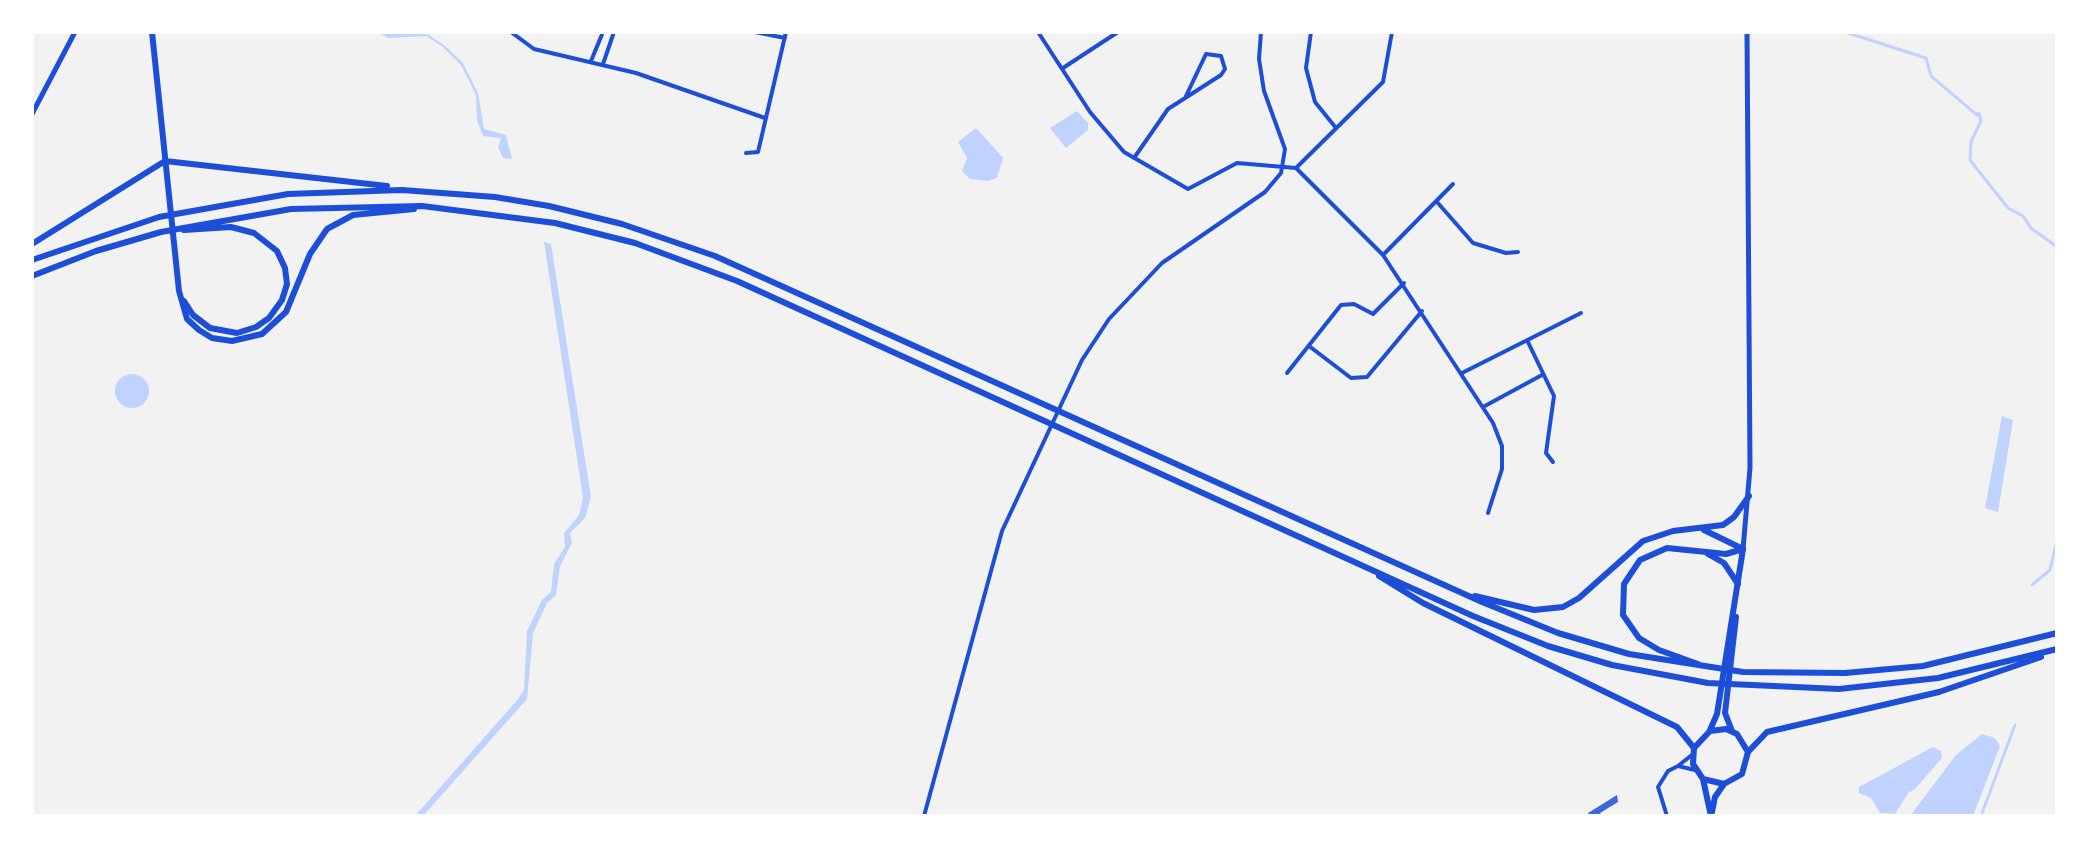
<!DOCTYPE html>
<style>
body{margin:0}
#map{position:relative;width:2089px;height:848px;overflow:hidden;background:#f2f2f2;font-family:"DejaVu Sans",sans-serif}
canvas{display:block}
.frame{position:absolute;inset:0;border:34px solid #fff;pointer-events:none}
</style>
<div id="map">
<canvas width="2089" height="848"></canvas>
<div class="frame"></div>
</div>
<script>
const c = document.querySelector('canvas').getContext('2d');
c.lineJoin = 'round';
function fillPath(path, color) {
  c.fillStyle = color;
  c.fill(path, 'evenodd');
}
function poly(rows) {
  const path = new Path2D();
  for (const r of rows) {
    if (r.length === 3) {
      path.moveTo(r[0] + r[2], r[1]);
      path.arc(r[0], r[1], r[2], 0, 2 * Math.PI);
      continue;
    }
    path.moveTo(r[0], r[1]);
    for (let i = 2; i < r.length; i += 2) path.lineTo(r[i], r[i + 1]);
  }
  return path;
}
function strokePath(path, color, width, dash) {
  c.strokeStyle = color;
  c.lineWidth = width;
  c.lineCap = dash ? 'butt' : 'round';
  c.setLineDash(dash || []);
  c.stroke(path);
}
fillPath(poly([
 [376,32,427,34,444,45,463,63,478,93,484,129,506,135,512,159,503,158,498,147,501,138,483,136,477,120,476,95,461,65,443,47,426,36,389,38],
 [1077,111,1088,123,1088,130,1066,148,1050,128],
 [976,128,1003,158,997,178,988,181,970,179,962,171,967,158,958,142],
 [544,242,551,244,591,497,585,518,570,533,572,543,560,566,556,595,547,603,533,633,527,699,423,816,415,816,519,698,524,690,527,631,542,600,551,592,554,564,565,547,564,533,579,515,583,498],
 [132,391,17],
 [2002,416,2013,420,1998,512,1985,508],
 [1982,734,1995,738,2000,746,1973,816,1910,816,1956,755],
 [1933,747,1941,751,1942,758,1915,789,1908,793,1895,814,1880,813,1871,798,1859,793,1859,787]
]), '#bfd3fe');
strokePath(poly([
 [1845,32,1926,58,1931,76,1977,115,1979,113,1981,121,1971,142,1970,160,2008,208,2023,216,2031,228,2057,247],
 [2032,585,2050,570,2057,540],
 [1981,816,2015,725]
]), '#bfd3fe', 3);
fillPath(poly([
 [1617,795,1618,802,1600,813,1602,816,1589,816,1588,813]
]), '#3d67dc');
strokePath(poly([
 [511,32,534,49,636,73,765,118],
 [755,32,785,38],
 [1038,32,1090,112,1124,152,1188,189,1237,163,1296,168,1383,255,1493,423,1502,446,1502,469,1488,513],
 [1311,32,1306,68,1315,102,1336,128],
 [591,61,603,32],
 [603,64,614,32],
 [1063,68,1118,32],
 [746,153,758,152,786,32],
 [1134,158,1168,109,1221,75,1225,69,1221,56,1206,54,1186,96],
 [1296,168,1383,82,1392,32],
 [1437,202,1473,243,1506,253,1518,252],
 [1383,255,1453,184],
 [1527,340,1554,396,1546,453,1553,462],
 [1309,346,1351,378,1367,377,1422,311],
 [1287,373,1341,305,1354,304,1373,314,1404,283],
 [1462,373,1581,313],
 [1483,407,1542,375],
 [1693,754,1678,766,1695,770],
 [924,816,1002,531,1082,360,1109,319,1162,263,1265,192,1281,173,1285,149,1264,91,1259,59,1261,32],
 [1667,816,1658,787,1668,771,1678,766]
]), '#1d4ed8', 4);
strokePath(poly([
 [32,114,75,32]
]), '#1d4ed8', 5);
strokePath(poly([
 [1743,549,1750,468,1747,32]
]), '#1d4ed8', 5);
strokePath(poly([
 [1710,730,1717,714,1743,549],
 [1732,731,1725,713,1736,617],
 [1703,779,1724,784,1742,774,1748,752,1737,734,1726,729,1710,731,1694,748,1693,764,1703,779,1711,816],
 [1712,812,1715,797,1724,784]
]), '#1d4ed8', 6);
strokePath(poly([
 [152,32,179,291,187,319,199,330,212,338,232,341,262,334,286,312,310,254,327,229,353,215,414,209],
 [32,244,165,161,387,186],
 [32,260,159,217,288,194,402,190,495,197,549,206,622,224,715,256,1482,602,1558,633,1629,654,1743,672,1845,673,1923,666,2057,633],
 [32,276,96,251,161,232,291,209,422,206,555,223,635,243,737,281,1473,616,1548,646,1612,665,1708,683,1839,689,1938,678,2057,649],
 [184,301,193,315,210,328,237,333,256,327,269,318,282,300,287,284,285,268,277,251,254,233,231,227,184,230],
 [1704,530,1743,549],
 [1708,554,1724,563,1738,584],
 [1379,576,1423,603,1677,727,1694,748],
 [1475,596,1534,610,1563,607,1579,598,1643,541,1673,531,1723,525,1734,517,1749,496],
 [1698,664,1659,650,1639,638,1623,615,1624,584,1640,560,1667,548,1726,554,1743,549],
 [1748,752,1767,732,1939,692,2041,657]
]), '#1d4ed8', 6);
</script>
